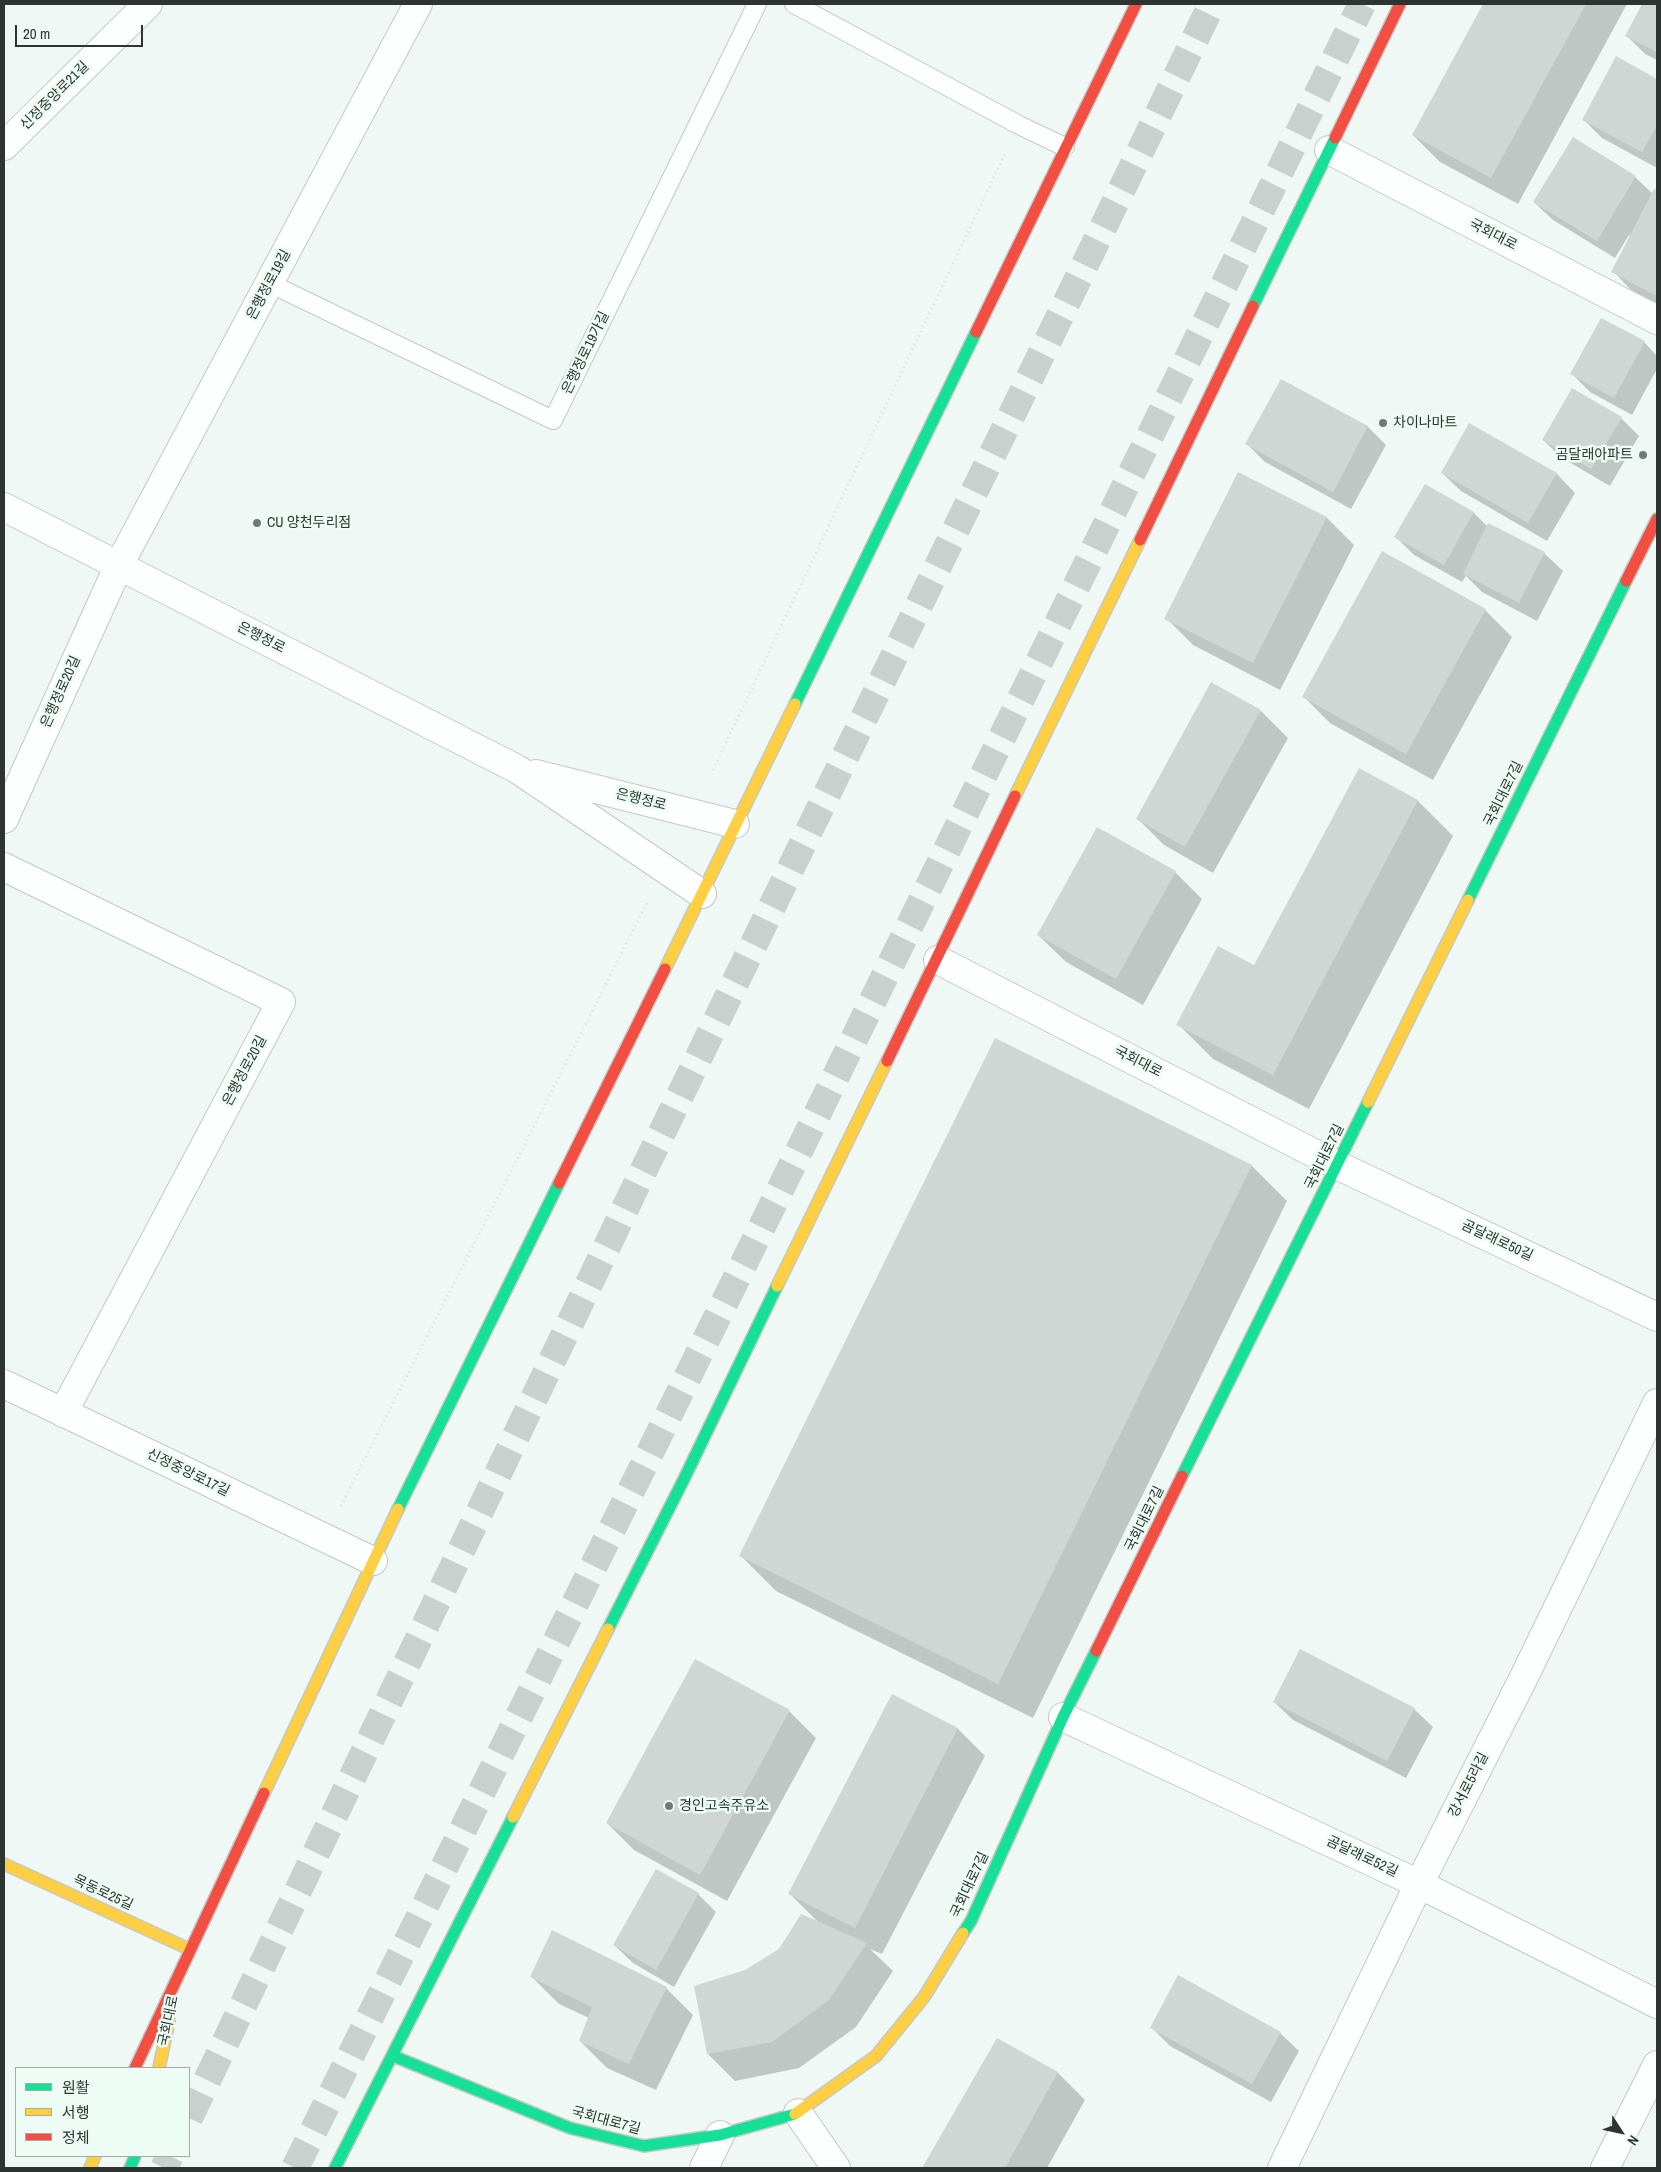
<!DOCTYPE html>
<meta charset="utf-8">
<style>
body{margin:0}
#map{position:relative;width:1661px;height:2172px;overflow:hidden;background:#f0f8f5;font-family:"Archivo Narrow","Noto Sans KR",sans-serif}
canvas{display:block}
.frame{position:absolute;inset:0;border:5px solid #2e3431;pointer-events:none}
.legend{position:absolute;left:15px;top:2067px;width:175px;height:90px;box-sizing:border-box;background:#edfcf5;border:1px solid #a1aca7;margin:0;padding:6px 9px;list-style:none;font-size:15px;color:#2e3431}
.legend li{display:flex;align-items:center;gap:10px;height:25px}
.legend b{width:25px;border:1px solid #a1aca7}
.north{position:absolute;left:1596px;top:2107px;width:50px;height:50px;-webkit-text-stroke:4px #edfcf5;paint-order:stroke;rotate:125deg;font-size:14px;font-weight:700;line-height:20px;text-align:center;color:#2e3431}
.north::after{content:'';display:block;margin:auto;width:18px;height:22px;background:#2e3431;clip-path:polygon(50% 0,100% 100%,50% 72%,0 100%)}
.scale{position:absolute;left:15px;top:25px;width:128px;height:22px;box-sizing:border-box;border:2px solid #2e3431;border-top:0;padding-left:6px;font-size:15px;line-height:18px;white-space:nowrap;color:#2e3431;-webkit-text-stroke:4px #edfcf5;paint-order:stroke}
</style>
<div id="map">
<canvas width="1661" height="2172"></canvas>
<div class="frame"></div>
<ul class="legend">
<li><b style="height:6px;background:#16e098"></b>원활</li>
<li><b style="height:6px;background:#ffcf43"></b>서행</li>
<li><b style="height:6px;background:#f24e42"></b>정체</li>
</ul>
<div class="north">N</div>
<div class="scale">20 m</div>
</div>
<script>
const c = document.querySelector('canvas').getContext('2d');
c.lineJoin = 'round';
function fillPath(path, color) {
  c.fillStyle = color;
  c.fill(path, 'evenodd');
}
function poly(rows) {
  const path = new Path2D();
  for (const r of rows) {
    path.moveTo(r[0], r[1]);
    for (let i = 2; i < r.length; i += 2) path.lineTo(r[i], r[i + 1]);
  }
  return path;
}
function strokePath(path, color, width, dash) {
  c.strokeStyle = color;
  c.lineWidth = width;
  c.lineCap = dash ? 'butt' : 'round';
  c.setLineDash(dash || []);
  c.stroke(path);
}
function write(font, color, halo, rows, align = 'center') {
  c.font = font + ' "Archivo Narrow","Noto Sans KR",sans-serif';
  c.lineWidth = 5;
  c.setLineDash([]);
  c.textBaseline = 'middle';
  c.strokeStyle = halo;
  c.fillStyle = color;
  for (const [text, x, y, turn = 0] of rows) {
    c.save();
    c.translate(x, y);
    c.rotate((+turn || 0) * Math.PI / 180);
    c.textAlign = isNaN(turn) ? turn : align;
    if (halo) c.strokeText(text, 0, 0);
    c.fillText(text, 0, 0);
    c.restore();
  }
}
fillPath(poly([
 [1485,4,1627,4,1518,204,1440,162,1413,135],
 [1643,4,1657,4,1657,60,1645,54,1627,36],
 [1617,58,1657,80,1657,168,1602,138,1584,120],
 [1635,177,1653,194,1654,190,1657,192,1657,303,1631,290,1613,271,1631,236,1629,235,1615,258,1553,220,1534,202],
 [1644,342,1657,356,1657,369,1632,415,1590,392,1572,374],
 [1282,381,1368,427,1386,445,1351,509,1265,462,1247,444],
 [1621,418,1639,436,1610,486,1562,458,1543,440],
 [1470,424,1557,474,1575,493,1547,541,1461,491,1442,473],
 [1239,474,1327,518,1354,545,1280,690,1193,645,1166,618],
 [1474,513,1488,527,1489,525,1544,553,1563,571,1537,621,1482,592,1466,576,1462,582,1414,555,1396,537],
 [1485,610,1512,637,1433,780,1330,723,1303,696],
 [1261,711,1288,738,1213,873,1164,845,1137,818],
 [1359,770,1418,801,1453,836,1309,1109,1213,1059,1178,1024,1255,967],
 [1175,872,1202,899,1143,1005,1066,962,1038,935],
 [995,1040,1252,1166,1287,1201,1033,1718,776,1591,741,1556],
 [892,1696,958,1729,985,1756,882,1954,870,1949,893,1971,856,2027,799,2068,735,2081,708,2054,746,1971,820,1924,790,1894],
 [1274,1702,1414,1709,1433,1727,1406,1778,1293,1720],
 [789,1711,816,1738,727,1901,634,1850,607,1823],
 [698,1894,716,1912,674,1987,633,1963,614,1945],
 [532,1977,666,1988,693,2015,656,2090,607,2068,580,2041,589,2018,559,2004],
 [1179,1977,1280,2033,1299,2051,1271,2102,1170,2046,1152,2028],
 [997,2039,1058,2073,1085,2100,1047,2168,923,2168]
]), '#0003');
fillPath(poly([
 [1483,4,1586,4,1491,178,1412,135],
 [1642,4,1657,4,1657,52,1625,36],
 [1616,56,1657,79,1657,125,1642,152,1582,120],
 [1573,137,1636,176,1597,241,1533,202],
 [1654,189,1657,190,1657,296,1611,272],
 [1601,318,1645,341,1614,398,1570,374],
 [1281,379,1368,426,1333,492,1245,444],
 [1572,388,1622,417,1591,469,1542,440],
 [1469,423,1557,473,1528,523,1441,473],
 [1238,472,1327,517,1253,663,1164,619],
 [1425,484,1474,512,1444,565,1394,537],
 [1488,523,1545,552,1519,603,1463,574],
 [1382,551,1486,609,1406,754,1302,697],
 [1211,682,1261,710,1185,847,1136,819],
 [1359,768,1418,800,1273,1075,1176,1025,1218,946,1254,965],
 [1097,827,1176,871,1116,979,1037,935],
 [995,1038,1252,1165,998,1684,739,1556],
 [1300,1649,1415,1708,1387,1761,1273,1702],
 [695,1659,790,1710,700,1875,606,1823],
 [892,1694,958,1728,855,1928,788,1894],
 [656,1869,699,1893,656,1970,613,1945],
 [801,1914,867,1943,829,2000,772,2042,707,2054,694,1986,745,1970,779,1949],
 [552,1930,667,1987,629,2064,579,2041,592,2007,530,1977],
 [1178,1975,1281,2032,1252,2084,1150,2028],
 [997,2038,1058,2072,1005,2168,922,2168]
]), '#d0d6d3');
strokePath(poly([
 [189,2118,633,1192,1212,4],
 [164,2168,170,2156],
 [295,2168,749,1253,1362,4]
]), '#c9d1ce', 28, [28, 14]);
const lane = poly([
 [794,4,1019,125,1065,147],
 [269,283,553,420,757,4]
]);
const street = poly([
 [4,146,148,4],
 [1329,150,1657,320],
 [4,507,517,769,702,894],
 [536,774,735,824],
 [4,819,119,565,418,4],
 [4,867,281,1002,63,1413],
 [938,960,1337,1165,1657,1317],
 [4,1384,373,1561],
 [1063,1717,1419,1884,1657,2004],
 [798,2113,836,2168],
 [704,2168,720,2135],
 [1282,2168,1419,1884,1524,1677,1657,1403],
 [1605,2168,1657,2065]
]);
const fast = poly([
 [1253,306,1335,138],
 [795,704,976,332],
 [1468,900,1626,581],
 [1182,1476,1368,1102],
 [398,1509,559,1183],
 [608,1629,684,1479,777,1286],
 [963,1933,971,1921,1063,1717,1096,1651],
 [393,2056,570,2128,644,2146,720,2135,795,2114],
 [130,2168,135,2156],
 [335,2168,513,1817]
]);
const slow = poly([
 [1015,796,1140,540],
 [665,969,795,704],
 [1368,1102,1468,900],
 [777,1286,887,1061],
 [264,1793,398,1509],
 [513,1817,608,1629],
 [4,1864,189,1949],
 [159,2068,169,2021],
 [795,2114,876,2056,924,1997,963,1933],
 [90,2168,95,2156]
]);
const jam = poly([
 [1335,138,1400,4],
 [976,332,1136,4],
 [1140,540,1253,306],
 [1626,581,1657,519],
 [887,1061,1015,796],
 [559,1183,665,969],
 [1096,1651,1182,1476],
 [135,2068,264,1793]
]);
strokePath(lane, '#c3c9c6', 20);
strokePath(street, '#c3c9c6', 30);
strokePath(fast, '#c3c9c6', 14);
strokePath(slow, '#c3c9c6', 14);
strokePath(jam, '#c3c9c6', 14);
strokePath(poly([
 [713,770,1005,154],
 [341,1506,648,901]
]), '#dddfde', 3, [1, 4]);
strokePath(lane, '#fdfefe', 18);
strokePath(street, '#fdfefe', 28);
strokePath(fast, '#16e098', 11);
strokePath(slow, '#ffcf43', 11);
strokePath(jam, '#f24e42', 11);
for (const [x, y, r, color] of [
 [1383,423,5,"#727976"],
 [1643,455,5,"#727976"],
 [257,523,5,"#727976"],
 [669,1806,5,"#727976"]
]) {
  const dot = new Path2D();
  dot.arc(x, y, r, 0, 2 * Math.PI);
  c.fillStyle = color;
  c.fill(dot);
  strokePath(dot, '#edfcf5', 2);
}
write('14px', '#2e3431', '#edfcf5', [
 ["신정중앙로21길",55,96,-45],
 ["국회대로",1493,235,27],
 ["은행정로19길",269,285,-62],
 ["은행정로19가길",586,353,-64],
 ["은행정로",261,638,27],
 ["은행정로20길",61,692,-66],
 ["국회대로7길",1504,794,-64],
 ["은행정로",641,800,14],
 ["국회대로",1138,1062,27],
 ["은행정로20길",245,1071,-62],
 ["국회대로7길",1325,1157,-64],
 ["곰달래로50길",1497,1241,25],
 ["신정중앙로17길",188,1473,26],
 ["국회대로7길",1145,1519,-64],
 ["강서로5라길",1469,1785,-63],
 ["곰달래로52길",1362,1857,25],
 ["국회대로7길",970,1885,-65],
 ["목동로25길",103,1893,25],
 ["국회대로",169,2021,-78],
 ["국회대로7길",606,2121,15]
]);
write('14px', '#2e3431', '#edfcf5', [
 ["차이나마트",1393,423],
 ["곰달래아파트",1633,455,"right"],
 ["CU 양천두리점",267,523],
 ["경인고속주유소",679,1806]
], 'left');
</script>
